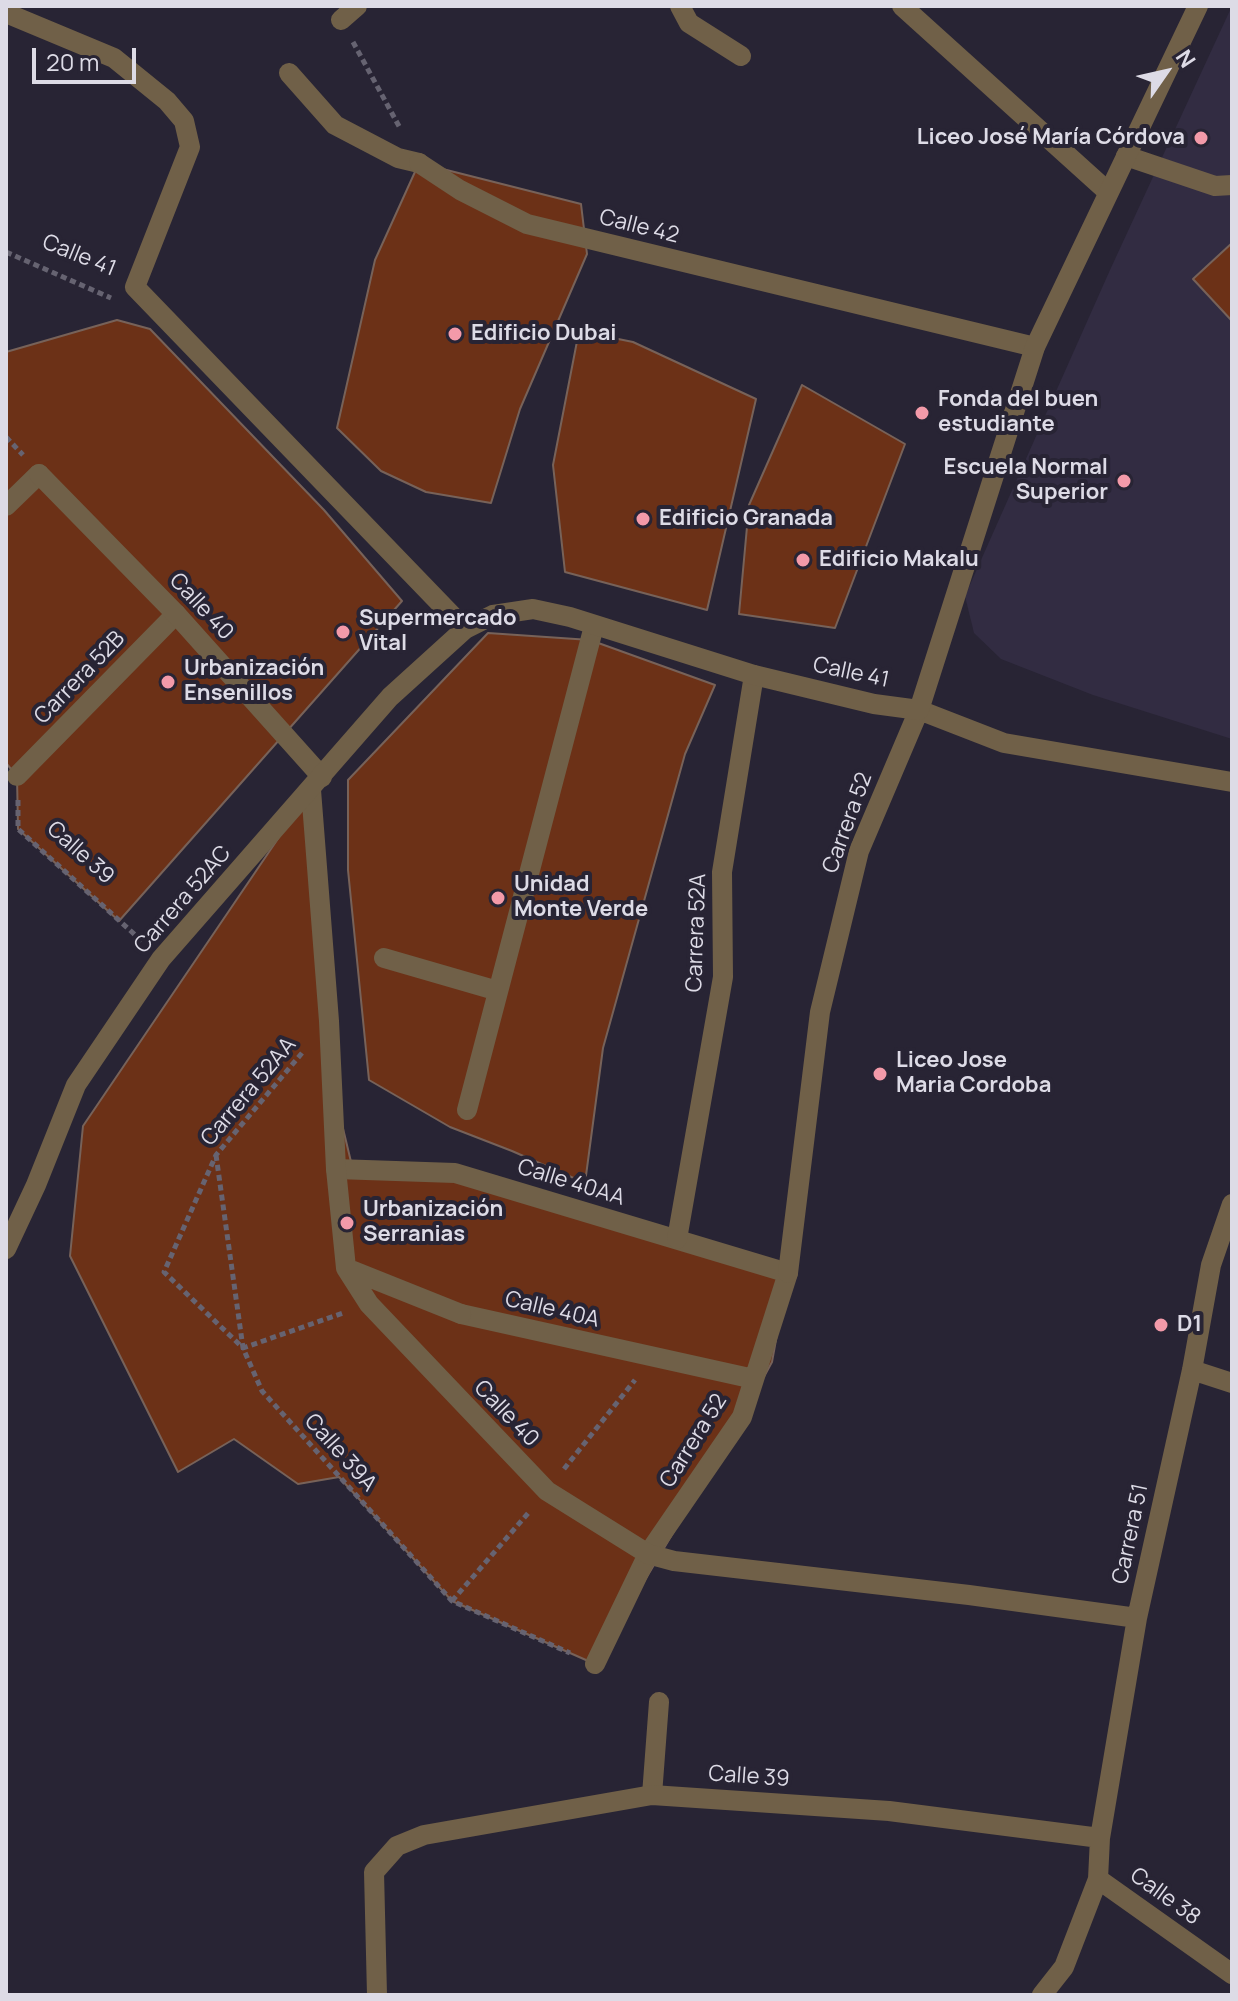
<!DOCTYPE html>
<meta charset="utf-8">
<style>
body{margin:0}
#map{position:relative;width:1238px;height:2001px;overflow:hidden;background:#282434;font-family:Manrope,sans-serif}
canvas{display:block}
.frame{position:absolute;inset:0;border:8px solid #dddbe6;pointer-events:none}
.north{position:absolute;left:1126px;top:32px;width:80px;height:80px;-webkit-text-stroke:6px #282434;paint-order:stroke;rotate:56deg;font-size:22px;font-weight:700;line-height:32px;text-align:center;color:#dddbe6}
.north::after{content:'';display:block;margin:auto;width:28px;height:36px;background:#dddbe6;clip-path:polygon(50% 0,100% 100%,50% 72%,0 100%)}
.scale{position:absolute;left:32px;top:48px;width:104px;height:36px;box-sizing:border-box;border:4px solid #dddbe6;border-top:0;padding-left:10px;font-size:24px;line-height:28px;white-space:nowrap;color:#dddbe6;-webkit-text-stroke:6px #282434;paint-order:stroke}
</style>
<div id="map">
<canvas width="1238" height="2001"></canvas>
<div class="frame"></div>
<div class="north">N</div>
<div class="scale">20 m</div>
</div>
<script>
const c = document.querySelector('canvas').getContext('2d');
c.lineJoin = 'round';
function fillPath(path, color) {
  c.fillStyle = color;
  c.fill(path, 'evenodd');
}
function poly(rows) {
  const path = new Path2D();
  for (const r of rows) {
    path.moveTo(r[0], r[1]);
    for (let i = 2; i < r.length; i += 2) path.lineTo(r[i], r[i + 1]);
  }
  return path;
}
function strokePath(path, color, width, dash) {
  c.strokeStyle = color;
  c.lineWidth = width;
  c.lineCap = dash ? 'butt' : 'round';
  c.setLineDash(dash || []);
  c.stroke(path);
}
function write(font, color, halo, rows, align = 'center') {
  c.font = font + ' Manrope,sans-serif';
  c.lineWidth = 8;
  c.setLineDash([]);
  c.textBaseline = 'middle';
  c.strokeStyle = halo;
  c.fillStyle = color;
  for (const [text, x, y, turn = 0] of rows) {
    c.save();
    c.translate(x, y);
    c.rotate((+turn || 0) * Math.PI / 180);
    c.textAlign = isNaN(turn) ? turn : align;
    if (halo) c.strokeText(text, 0, 0);
    c.fillText(text, 0, 0);
    c.restore();
  }
}
fillPath(poly([
 [1232,6,1232,739,1093,695,1001,659,974,633,965,596,1110,270]
]), '#322c42');
const building = poly([
 [419,163,581,204,587,254,520,409,491,503,426,492,381,471,337,428,375,260,419,163],
 [1232,243,1232,321,1193,279,1232,243],
 [117,320,150,329,324,510,402,601,119,921,18,829,17,776,6,763,6,352,117,320],
 [579,331,633,342,756,399,707,610,565,572,553,465,579,331],
 [802,385,905,444,835,628,739,614,749,505,802,385],
 [488,633,590,640,715,685,685,754,603,1048,585,1183,512,1151,450,1127,369,1080,348,870,348,780,488,633],
 [311,790,333,1087,353,1170,481,1181,788,1273,772,1362,742,1417,595,1664,452,1601,339,1477,298,1484,234,1439,178,1472,70,1256,83,1126,311,790]
]);
fillPath(building, '#6c3117');
strokePath(building, '#776259', 2);
strokePath(poly([
 [353,42,400,128],
 [6,252,111,298],
 [6,437,23,455],
 [18,800,18,829,143,942],
 [302,1053,216,1155,164,1272,243,1348,343,1313],
 [216,1155,243,1348,262,1391,452,1601,570,1653],
 [564,1469,635,1380],
 [452,1601,530,1511]
]), '#666371', 5, [6, 4]);
strokePath(poly([
 [289,73,335,125,398,158,419,163],
 [1126,156,1215,186,1232,185],
 [652,1795,659,1702]
]), '#706048', 20);
strokePath(poly([
 [6,506,39,474],
 [17,776,176,614],
 [336,1169,455,1173,788,1273,742,1417,648,1554,595,1664],
 [461,1314,754,1379]
]), '#706048', 20);
strokePath(poly([
 [680,6,689,23,741,56],
 [902,6,1108,192],
 [6,13,114,58,167,101,184,121,190,147,135,287,465,629],
 [341,20,357,6],
 [419,163,460,190,527,224,1035,347],
 [39,474,176,614,322,777],
 [311,790,329,1021,336,1169,346,1268,369,1304,547,1491,648,1554,674,1561,969,1595,1137,1618],
 [384,958,498,991],
 [467,1110,594,626],
 [677,1239,723,977,722,872,754,675],
 [346,1268,461,1314],
 [788,1273,820,1012,859,851,919,710,1004,743,1232,782],
 [1192,1370,1232,1383],
 [1098,1879,1232,1974],
 [377,1995,374,1872,397,1846,424,1835,652,1795,889,1811,1100,1838],
 [1042,1995,1064,1967,1098,1879,1100,1838,1137,1618,1192,1370,1211,1265,1232,1204]
]), '#706048', 20);
strokePath(poly([
 [6,1249,36,1185,76,1085,161,959,390,697,465,629,493,615,533,609,570,617,754,675,874,704,919,710,1035,347,1198,6]
]), '#706048', 20);
for (const [x, y, r, color] of [
 [1201,138,8,"#f39aa9"],
 [455,334,8,"#f39aa9"],
 [922,413,8,"#f39aa9"],
 [1124,481,8,"#f39aa9"],
 [643,519,8,"#f39aa9"],
 [803,560,8,"#f39aa9"],
 [343,632,8,"#f39aa9"],
 [168,682,8,"#f39aa9"],
 [498,898,8,"#f39aa9"],
 [880,1074,8,"#f39aa9"],
 [347,1223,8,"#f39aa9"],
 [1161,1325,8,"#f39aa9"]
]) {
  const dot = new Path2D();
  dot.arc(x, y, r, 0, 2 * Math.PI);
  c.fillStyle = color;
  c.fill(dot);
  strokePath(dot, '#282434', 3);
}
write('bold 22px', '#dddbe6', '#282434', [
 ["Liceo José María Córdova",1185,138,"right"],
 ["Edificio Dubai",471,334],
 ["Fonda del buen",938,400],
 ["estudiante",938,425],
 ["Escuela Normal",1108,468,"right"],
 ["Superior",1108,493,"right"],
 ["Edificio Granada",659,519],
 ["Edificio Makalu",819,560],
 ["Supermercado",359,619],
 ["Vital",359,644],
 ["Urbanización",184,669],
 ["Ensenillos",184,694],
 ["Unidad",514,885],
 ["Monte Verde",514,910],
 ["Liceo Jose",896,1061],
 ["Maria Cordoba",896,1086],
 ["Urbanización",363,1210],
 ["Serranias",363,1235],
 ["D1",1177,1325]
], 'left');
write('22px', '#dddbe6', '#282434', [
 ["Calle 42",639,227,14],
 ["Calle 41",79,256,22],
 ["Calle 40",201,607,47],
 ["Calle 41",851,673,12],
 ["Carrera 52B",80,678,-46],
 ["Carrera 52",848,823,-70],
 ["Calle 39",80,853,42],
 ["Carrera 52AC",183,900,-49],
 ["Carrera 52A",697,933,-88],
 ["Carrera 52AA",249,1092,-50],
 ["Calle 40AA",571,1183,17],
 ["Calle 40A",552,1310,13],
 ["Calle 40",506,1414,46],
 ["Carrera 52",694,1441,-58],
 ["Calle 39A",340,1453,48],
 ["Carrera 51",1131,1534,-78],
 ["Calle 39",749,1777,4],
 ["Calle 38",1165,1897,36]
]);
</script>
